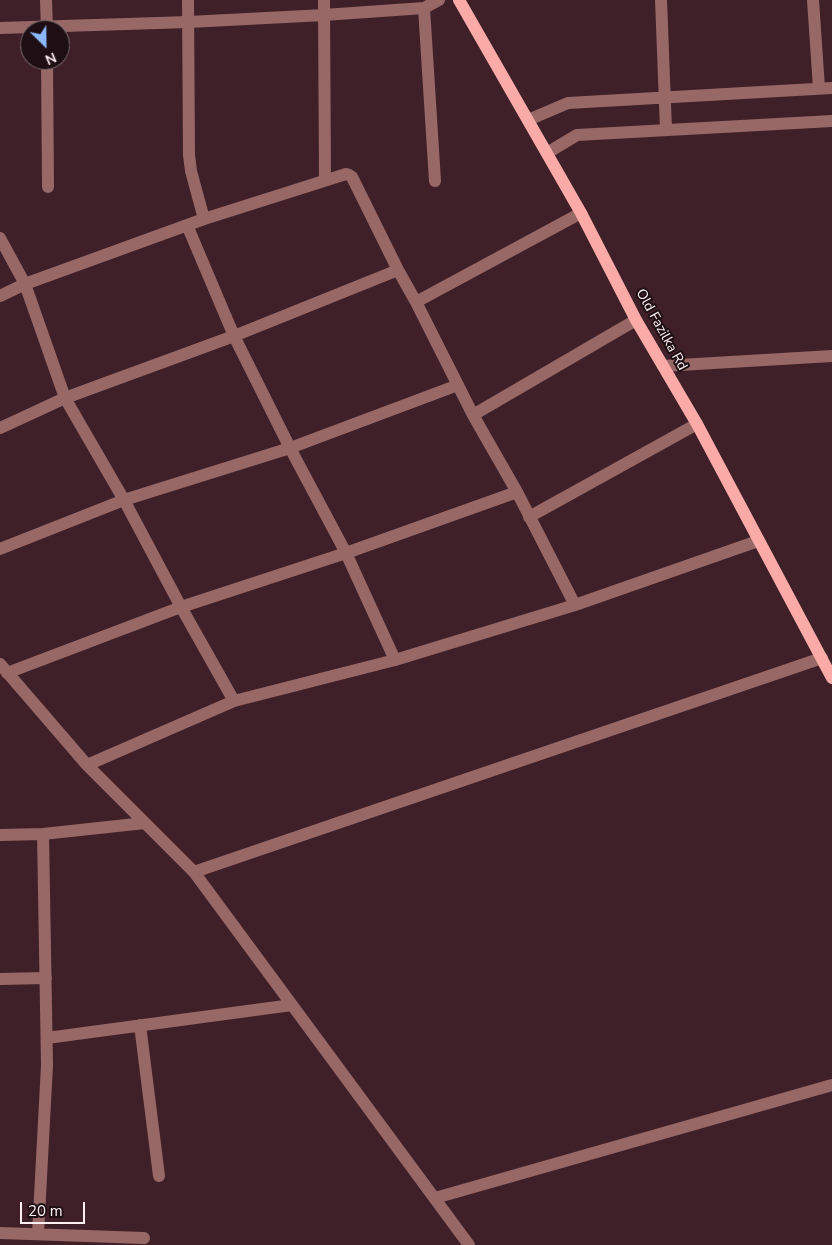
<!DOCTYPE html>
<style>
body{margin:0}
#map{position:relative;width:832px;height:1245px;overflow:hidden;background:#3f2029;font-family:"Nunito Sans",sans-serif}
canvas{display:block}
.north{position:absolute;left:20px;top:20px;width:50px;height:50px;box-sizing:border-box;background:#1d0f13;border:1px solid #77696d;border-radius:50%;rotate:157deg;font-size:14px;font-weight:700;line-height:20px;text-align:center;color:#fdf0f3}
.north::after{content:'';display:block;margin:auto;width:18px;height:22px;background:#8cb9fc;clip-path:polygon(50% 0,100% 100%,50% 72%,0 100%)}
.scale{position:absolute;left:20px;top:1202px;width:65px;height:22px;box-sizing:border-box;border:2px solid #fdf0f3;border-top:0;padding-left:6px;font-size:15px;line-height:18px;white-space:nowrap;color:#fdf0f3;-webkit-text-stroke:4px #1d0f13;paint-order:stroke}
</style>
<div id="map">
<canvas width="832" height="1245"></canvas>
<div class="north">N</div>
<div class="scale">20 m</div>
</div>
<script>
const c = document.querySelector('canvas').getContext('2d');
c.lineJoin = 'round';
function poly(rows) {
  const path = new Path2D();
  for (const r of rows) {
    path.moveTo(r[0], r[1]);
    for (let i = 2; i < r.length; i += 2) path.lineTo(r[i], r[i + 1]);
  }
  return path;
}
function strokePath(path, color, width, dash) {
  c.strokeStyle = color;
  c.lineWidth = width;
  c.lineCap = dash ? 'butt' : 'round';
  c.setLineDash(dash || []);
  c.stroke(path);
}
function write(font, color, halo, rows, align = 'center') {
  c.font = font + ' "Nunito Sans",sans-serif';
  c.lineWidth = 4;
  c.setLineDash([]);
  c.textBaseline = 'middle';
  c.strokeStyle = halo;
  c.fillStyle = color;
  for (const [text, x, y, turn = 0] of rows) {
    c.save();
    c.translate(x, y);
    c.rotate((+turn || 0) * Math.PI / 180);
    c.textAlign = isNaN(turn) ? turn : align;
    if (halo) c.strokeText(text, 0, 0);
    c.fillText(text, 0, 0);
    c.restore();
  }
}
strokePath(poly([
 [46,0,47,30],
 [188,0,189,155,191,171,204,219],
 [324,0,325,180],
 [661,0,666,130],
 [813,0,819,88],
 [424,8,435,181],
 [0,28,189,22,324,15,424,8,439,0],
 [47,60,48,187],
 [528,120,568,103,832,88],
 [547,153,577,135,832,121],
 [187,225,234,336,290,448,346,553,395,660],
 [0,238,25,284,65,398,124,500,181,607,234,701],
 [0,296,25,284,204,219,346,174,349,175,352,177,398,270,416,302,473,415,517,492,575,605],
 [416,302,581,213],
 [663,366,832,356],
 [473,415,636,320],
 [0,428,65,398,234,336,398,270],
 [529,517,697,424],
 [0,549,124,500,290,448,458,385],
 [0,664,87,765,194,872,469,1245],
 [7,673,181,607,346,553,517,492],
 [87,765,234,701,395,660,575,605,758,541],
 [0,835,43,834,145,823],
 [194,872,822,658],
 [0,979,46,978],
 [140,1025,159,1176],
 [47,1038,292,1005],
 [435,1198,832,1085],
 [0,1233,144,1238],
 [38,1234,47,1065,43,834]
]), '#986866', 12);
strokePath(poly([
 [459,0,581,213,636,320,697,424,832,678]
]), '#faaaa7', 12);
write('14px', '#fdf0f3', '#1d0f13', [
 ["Old Fazilka Rd",661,330,61]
]);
</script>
